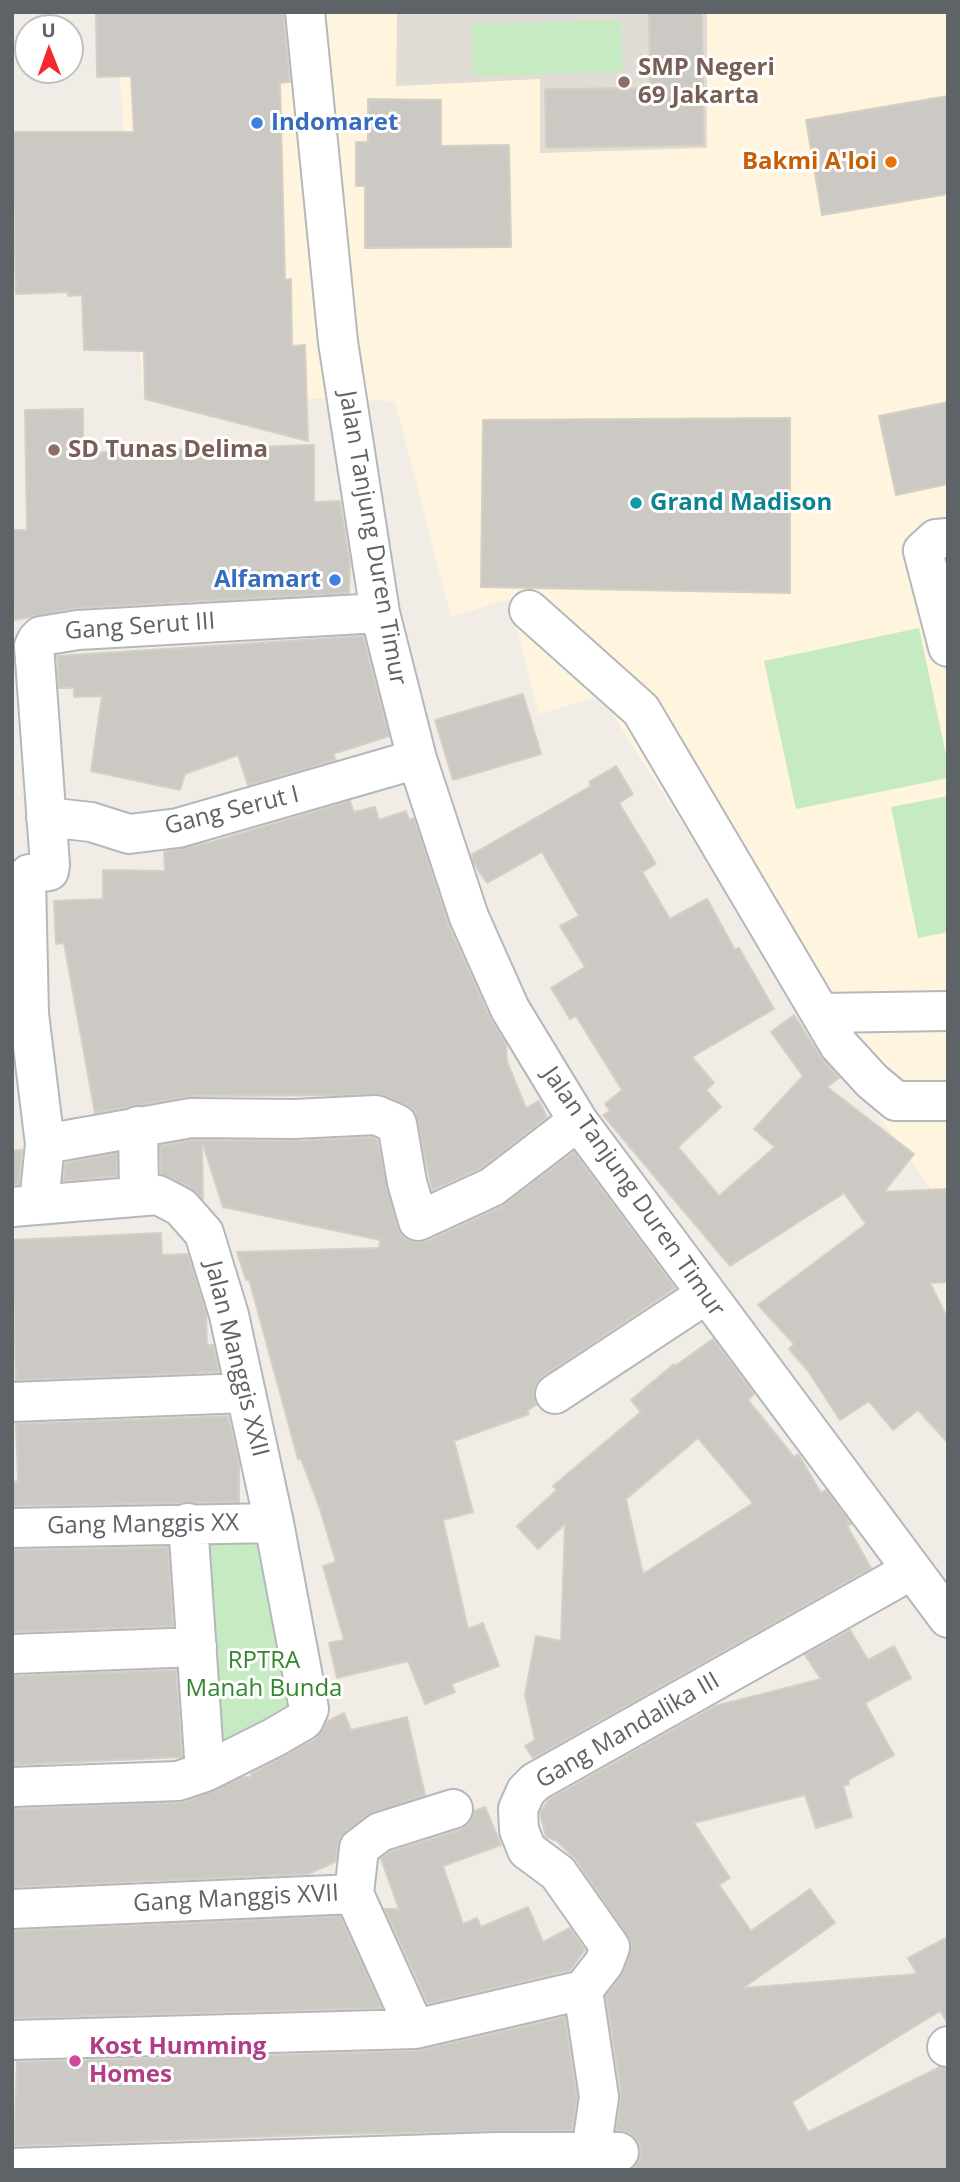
<!DOCTYPE html>
<style>
body{margin:0}
#map{position:relative;width:960px;height:2182px;overflow:hidden;background:#f1ede6;font-family:"Open Sans",sans-serif}
canvas{display:block}
.frame{position:absolute;inset:0;border:14px solid #5e6368;pointer-events:none}
.north{position:absolute;left:14px;top:14px;width:70px;height:70px;box-sizing:border-box;background:#fff;border:2px solid #bfc1c3;border-radius:50%;rotate:359deg;font-size:19px;font-weight:700;line-height:28px;text-align:center;color:#5e6368}
.north::after{content:'';display:block;margin:auto;width:24px;height:32px;background:#f6272d;clip-path:polygon(50% 0,100% 100%,50% 72%,0 100%)}
</style>
<div id="map">
<canvas width="960" height="2182"></canvas>
<div class="frame"></div>
<div class="north">U</div>
</div>
<script>
const c = document.querySelector('canvas').getContext('2d');
c.lineJoin = 'round';
function fillPath(path, color) {
  c.fillStyle = color;
  c.fill(path, 'evenodd');
}
function poly(rows) {
  const path = new Path2D();
  for (const r of rows) {
    path.moveTo(r[0], r[1]);
    for (let i = 2; i < r.length; i += 2) path.lineTo(r[i], r[i + 1]);
  }
  return path;
}
function strokePath(path, color, width, dash) {
  c.strokeStyle = color;
  c.lineWidth = width;
  c.lineCap = dash ? 'butt' : 'round';
  c.setLineDash(dash || []);
  c.stroke(path);
}
function write(font, color, halo, rows, align = 'center') {
  c.font = font + ' "Open Sans",sans-serif';
  c.lineWidth = 6;
  c.setLineDash([]);
  c.textBaseline = 'middle';
  c.strokeStyle = halo;
  c.fillStyle = color;
  for (const [text, x, y, turn = 0] of rows) {
    c.save();
    c.translate(x, y);
    c.rotate((+turn || 0) * Math.PI / 180);
    c.textAlign = isNaN(turn) ? turn : align;
    if (halo) c.strokeText(text, 0, 0);
    c.fillText(text, 0, 0);
    c.restore();
  }
}
fillPath(poly([
 [115,12,948,12,948,1212,796,1002,601,696,539,714,509,599,451,617,395,401,143,393]
]), '#fff4dd');
fillPath(poly([
 [397,12,707,12,707,148,540,153,540,79,396,86]
]), '#e1dcd5');
fillPath(poly([
 [621,20,623,72,473,76,472,24],
 [919,628,948,764,948,778,796,809,764,661],
 [948,796,948,932,918,938,891,807],
 [286,1529,328,1703,287,1727,213,1752,202,1535]
]), '#c6eac1');
const building = poly([
 [96,12,283,12,290,82,280,83,285,280,291,279,292,346,305,345,308,441,145,399,144,351,84,350,82,295,68,296,68,292,16,294,12,132,134,132,131,76,97,77,96,12],
 [649,12,702,12,704,145,546,148,545,89,650,88,649,12],
 [948,96,948,194,822,215,806,120,948,96],
 [368,99,441,100,441,146,509,145,511,247,365,248,365,186,356,186,356,142,368,142,368,99],
 [948,402,948,484,896,495,879,416,948,402],
 [83,409,83,453,314,445,314,502,340,501,350,564,349,593,77,608,14,620,12,530,27,530,25,410,83,409],
 [790,418,790,593,481,587,483,420,790,418],
 [363,636,389,736,333,754,336,760,248,785,238,755,185,774,180,790,91,771,102,696,74,697,74,688,59,688,57,656,363,636],
 [523,694,541,754,453,780,435,720,523,694],
 [616,766,633,794,619,803,656,864,642,872,670,919,707,899,735,950,739,948,774,1009,692,1057,714,1083,706,1090,721,1107,678,1147,719,1196,775,1147,754,1129,803,1076,771,1032,794,1015,820,1056,839,1078,827,1087,914,1154,884,1192,948,1189,948,1282,930,1283,948,1319,948,1443,918,1410,893,1430,869,1401,840,1420,808,1371,789,1349,794,1344,758,1305,866,1224,844,1193,730,1266,603,1115,610,1111,605,1104,622,1090,576,1016,570,1019,551,988,585,967,560,926,579,916,542,852,487,883,474,864,471,855,591,786,589,782,616,766],
 [350,801,354,812,375,807,379,820,406,811,409,820,414,818,449,926,490,1018,506,1045,507,1062,526,1108,539,1101,547,1117,481,1168,432,1190,415,1111,384,1095,191,1096,95,1113,64,943,56,944,54,901,103,899,103,870,165,871,164,852,212,842,350,801],
 [372,1137,377,1139,397,1227,404,1238,416,1243,427,1241,501,1207,574,1152,675,1288,543,1376,535,1385,533,1395,536,1405,527,1411,529,1414,454,1441,473,1512,443,1520,468,1629,483,1623,499,1666,451,1684,455,1692,425,1704,408,1661,337,1678,329,1643,344,1640,323,1566,336,1562,320,1509,301,1459,298,1459,249,1279,246,1280,237,1252,379,1248,380,1240,223,1207,202,1141,203,1199,191,1188,161,1174,160,1146,193,1140,295,1141,372,1137],
 [22,1150,19,1184,12,1185,12,1151,22,1150],
 [117,1153,117,1176,63,1181,65,1163,117,1153],
 [161,1233,162,1255,188,1254,206,1314,207,1345,213,1345,219,1372,16,1380,12,1240,161,1233],
 [713,1339,754,1394,748,1400,794,1457,798,1454,821,1493,826,1490,851,1524,847,1526,871,1568,533,1758,525,1746,535,1740,525,1695,536,1636,561,1641,565,1524,538,1549,517,1526,557,1490,553,1486,641,1412,631,1400,674,1364,675,1366,713,1339],
 [698,1438,753,1503,643,1574,626,1499,698,1438],
 [228,1416,239,1463,239,1502,12,1506,12,1482,18,1481,16,1424,228,1416],
 [168,1547,173,1626,12,1632,12,1550,168,1547],
 [850,1630,868,1660,894,1646,911,1678,865,1703,894,1755,848,1780,849,1784,843,1786,852,1817,816,1828,805,1795,694,1823,730,1878,719,1885,751,1931,810,1889,835,1923,743,1988,917,1974,908,1958,948,1937,948,2024,940,2011,792,2102,808,2132,940,2067,948,2068,948,2170,631,2170,638,2162,641,2151,638,2141,630,2133,616,2130,621,2094,606,1996,624,1971,632,1944,576,1860,557,1841,546,1837,540,1813,548,1800,715,1706,821,1679,805,1655,850,1630],
 [176,1670,182,1757,12,1765,12,1676,176,1670],
 [344,1713,351,1730,407,1717,425,1795,367,1815,340,1837,335,1862,308,1874,12,1887,12,1809,185,1802,244,1777,252,1777,251,1774,315,1739,328,1721,344,1713],
 [485,1807,501,1845,443,1866,463,1924,477,1918,481,1927,528,1907,543,1942,570,1928,585,1950,570,1970,428,2004,385,1909,399,1909,381,1859,390,1852,460,1830,470,1823,474,1811,485,1807],
 [340,1916,382,2008,12,2018,12,1931,340,1916],
 [565,2017,577,2097,572,2130,337,2134,14,2146,17,2062,416,2051,565,2017]
]);
fillPath(building, '#ccc8c3');
strokePath(building, '#d6cfc4', 2);
const minor = poly([
 [305,12,338,342,380,613,417,759,469,917,510,1009,578,1121,948,1618],
 [948,538,936,539,923,551,948,647],
 [529,610,641,710,839,1045,872,1081,896,1101,948,1101],
 [46,817,91,822,129,834,178,828,417,759],
 [820,1013,948,1011],
 [138,1126,139,1196],
 [45,1144,191,1118,294,1119,376,1115,397,1124,407,1182,418,1221,492,1187,578,1121],
 [39,1204,45,1144,29,1014,26,879,29,874,49,871,50,865,34,646,37,640,41,636,78,630,380,613],
 [12,1207,158,1195,181,1207,204,1233,229,1315,274,1523,309,1709,304,1720,275,1737,205,1772],
 [555,1394,705,1295],
 [12,1402,246,1393],
 [12,1528,274,1523],
 [12,1654,197,1647],
 [12,1787,178,1781,205,1772,188,1523],
 [354,1894,359,1848,380,1832,453,1809],
 [12,1909,354,1894,415,2029],
 [583,1990,599,2097,591,2152],
 [12,2040,415,2029,583,1990,604,1963,610,1947,558,1873,527,1850,519,1830,518,1809,526,1791,535,1782,910,1571],
 [947,2047,948,2046],
 [12,2168,497,2152,619,2152]
]);
strokePath(minor, '#b4b8bc', 42);
strokePath(minor, '#fff', 38);
for (const [x, y, r, color] of [
 [624,82,7,"#8d6e63"],
 [257,123,7,"#3f7fe0"],
 [891,162,7,"#e8710a"],
 [54,450,7,"#8d6e63"],
 [636,503,7,"#0f9aa8"],
 [335,580,7,"#3f7fe0"],
 [75,2061,7,"#d1479c"]
]) {
  const dot = new Path2D();
  dot.arc(x, y, r, 0, 2 * Math.PI);
  c.fillStyle = color;
  c.fill(dot);
  strokePath(dot, '#fff', 2.5);
}
write('bold 24px', '#785e54', '#fff', [
 ["SMP Negeri",638,68],
 ["69 Jakarta",638,96],
 ["SD Tunas Delima",68,450]
], 'left');
write('bold 24px', '#366cbe', '#fff', [
 ["Indomaret",271,123],
 ["Alfamart",321,580,"right"]
], 'left');
write('bold 24px', '#c56008', '#fff', [
 ["Bakmi A'loi",877,162]
], 'right');
write('bold 24px', '#0d838f', '#fff', [
 ["Grand Madison",650,503]
], 'left');
write('24px', '#5e6368', '#fff', [
 ["Jalan Tanjung Duren Timur",372,538,80],
 ["Gang Serut III",140,627,-4],
 ["Gang Serut I",232,811,-14],
 ["Jalan Tanjung Duren Timur",633,1192,55],
 ["Jalan Manggis XXII",236,1359,76],
 ["Gang Manggis XX",143,1525,-1],
 ["Gang Mandalika III",628,1731,-30],
 ["Gang Manggis XVII",236,1899,-3]
]);
write('24px', '#34852f', '#fff', [
 ["RPTRA",264,1661],
 ["Manah Bunda",264,1689]
]);
write('bold 24px', '#b23c85', '#fff', [
 ["Kost Humming",89,2047],
 ["Homes",89,2075]
], 'left');
</script>
